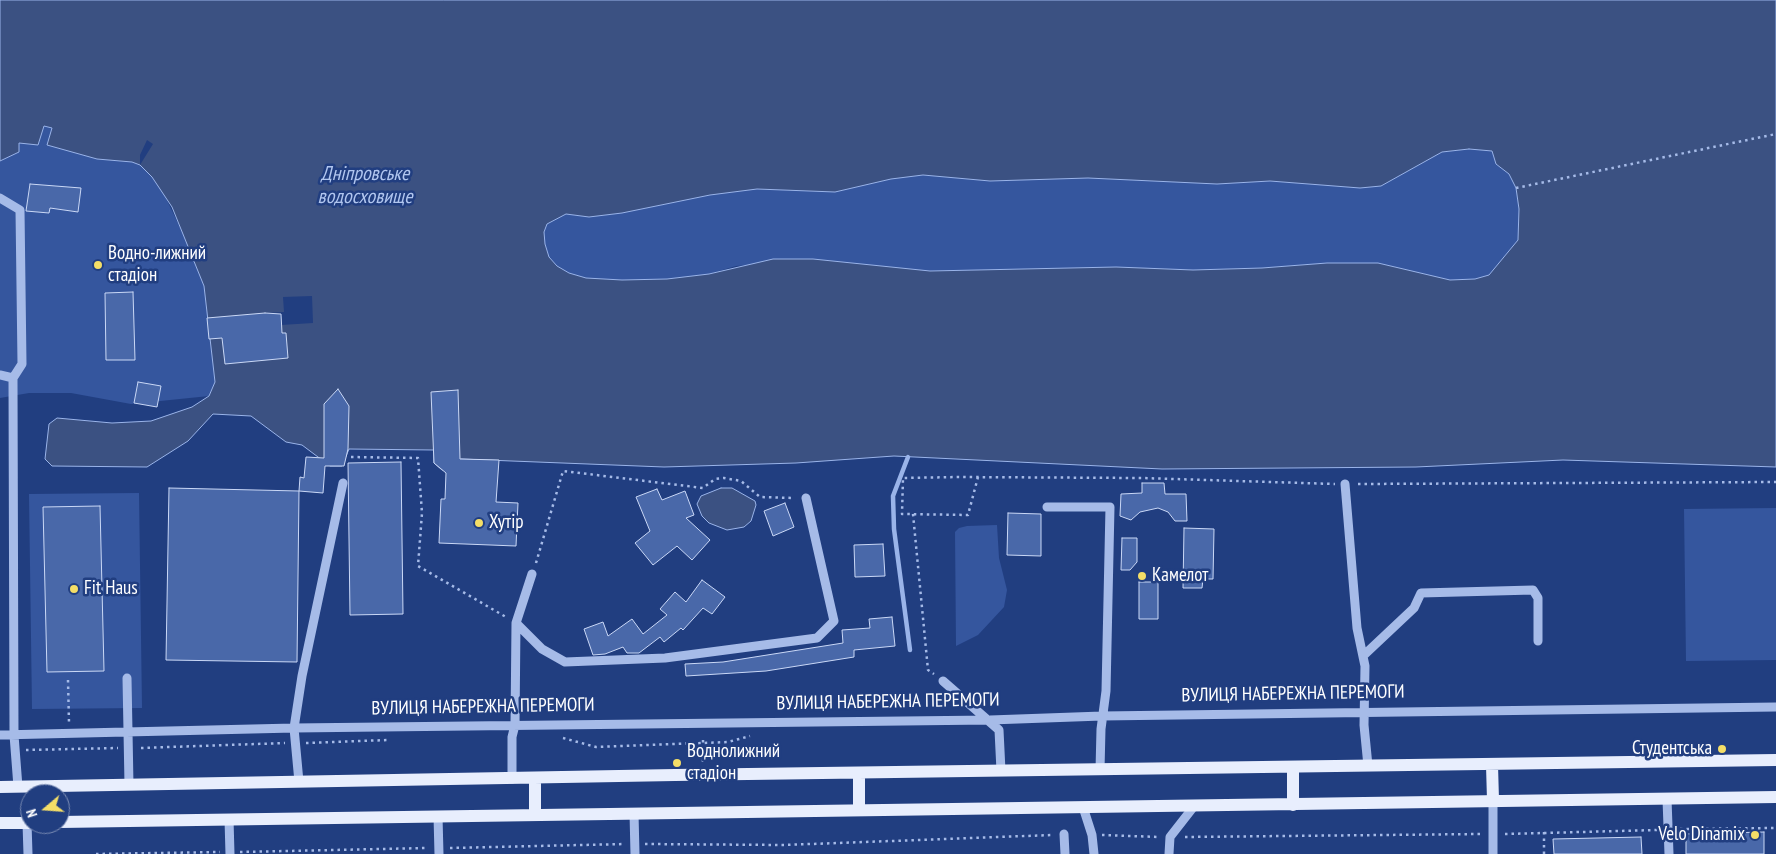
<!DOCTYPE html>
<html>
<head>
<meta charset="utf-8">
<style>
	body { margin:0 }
	#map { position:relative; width:1776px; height:854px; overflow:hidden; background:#213e80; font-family:"PT Sans Narrow",sans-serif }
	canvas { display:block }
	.north { position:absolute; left:20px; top:784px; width:50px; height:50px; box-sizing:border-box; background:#213e80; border:1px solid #7a8bb3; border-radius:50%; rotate:252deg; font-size:14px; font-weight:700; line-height:20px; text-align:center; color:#fff }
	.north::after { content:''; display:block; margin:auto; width:18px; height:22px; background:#f4de67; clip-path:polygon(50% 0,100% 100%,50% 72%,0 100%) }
</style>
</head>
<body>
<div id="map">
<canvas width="1776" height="854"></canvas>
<div class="north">N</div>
</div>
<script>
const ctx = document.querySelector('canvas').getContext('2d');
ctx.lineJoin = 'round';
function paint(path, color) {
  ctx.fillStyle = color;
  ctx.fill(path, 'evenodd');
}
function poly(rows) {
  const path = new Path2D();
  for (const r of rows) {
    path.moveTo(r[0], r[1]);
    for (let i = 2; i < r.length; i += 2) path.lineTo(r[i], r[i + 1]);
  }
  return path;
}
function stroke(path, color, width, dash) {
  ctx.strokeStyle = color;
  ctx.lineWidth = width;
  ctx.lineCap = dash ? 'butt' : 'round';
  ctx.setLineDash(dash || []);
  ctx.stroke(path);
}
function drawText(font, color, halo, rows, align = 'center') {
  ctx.font = font + ' "PT Sans Narrow",sans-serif';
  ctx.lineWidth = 5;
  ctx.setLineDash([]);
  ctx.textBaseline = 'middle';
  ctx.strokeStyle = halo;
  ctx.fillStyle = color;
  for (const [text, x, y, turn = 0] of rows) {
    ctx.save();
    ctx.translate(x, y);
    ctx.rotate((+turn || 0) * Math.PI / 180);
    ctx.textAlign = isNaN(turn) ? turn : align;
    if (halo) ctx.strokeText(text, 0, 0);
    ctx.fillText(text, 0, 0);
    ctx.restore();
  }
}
paint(poly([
	[43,125,52,128,48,145,97,159,132,162,140,165,152,177,163,192,188,244,204,286,215,383,209,396,131,404,71,393,29,393,0,398,0,161,19,152,18,143],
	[1469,149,1492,151,1496,164,1509,174,1516,188,1519,209,1518,240,1489,275,1475,279,1450,280,1378,263,1327,263,1262,268,1193,270,1116,267,930,271,813,259,736,266,709,274,667,279,622,280,586,278,569,273,557,266,549,257,545,244,544,232,547,224,566,214,589,217,622,213,710,195,757,189,835,192,891,179,923,175,990,181,1088,178,1217,184,1270,181,1360,188,1381,186,1442,152],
	[139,493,142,708,32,709,29,494],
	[1776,508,1776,660,1686,661,1684,509],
	[997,525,999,558,1007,590,1004,607,978,635,956,646,955,532,959,528,967,526]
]), '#35569e');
const water = poly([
	[0,0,1776,0,1776,467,1563,460,1416,467,1162,469,894,456,796,463,664,467,461,459,453,470,442,470,434,463,434,450,349,449,342,466,330,466,302,445,286,442,251,416,213,414,188,441,147,467,52,466,45,459,49,424,57,418,112,423,151,421,192,407,209,396,215,382,204,286,172,207,152,177,140,165,132,162,97,159,47,145,52,128,44,126,38,145,19,143,19,152,0,161,0,0],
	[1469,149,1492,151,1496,164,1509,174,1516,188,1519,209,1518,240,1489,275,1475,279,1450,280,1378,263,1327,263,1262,268,1193,270,1116,267,930,271,813,259,773,259,709,274,667,279,622,280,586,278,569,273,557,266,549,257,545,244,544,232,547,224,566,214,589,217,622,213,710,195,757,189,835,192,891,179,923,175,990,181,1088,178,1217,184,1270,181,1360,188,1381,186,1442,152,1469,149],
	[721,488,732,488,755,501,756,505,751,521,744,527,727,530,709,523,702,516,697,504,701,496,721,488]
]);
paint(water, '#3b5182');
stroke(water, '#9ab4e9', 1);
paint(poly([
	[147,140,153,144,140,165,140,155],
	[312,296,313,323,281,325,265,313,284,312,283,297]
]), '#213e80');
stroke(poly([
	[908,457,893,496,894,529,910,650]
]), '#9ab4e9', 4.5);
const building = poly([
	[30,184,81,188,78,212,50,208,49,213,26,211,30,184],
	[133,292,135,360,106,360,105,293,133,292],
	[265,313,281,314,282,333,286,333,288,358,225,364,222,338,209,339,207,318,265,313],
	[138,382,161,386,157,407,134,403,138,382],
	[338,389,349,406,348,449,344,466,325,466,323,493,299,491,300,477,304,478,306,457,324,458,324,404,338,389],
	[458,390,460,459,499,460,496,502,518,503,516,546,439,543,441,499,445,499,446,473,434,463,431,392,458,390],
	[401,462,403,614,350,615,348,463,401,462],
	[1142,483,1164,483,1165,494,1186,494,1187,521,1175,521,1168,512,1158,508,1140,512,1131,520,1120,516,1121,494,1142,493,1142,483],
	[169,488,299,491,297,662,166,660,169,488],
	[657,489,662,500,685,491,694,515,686,518,710,540,692,560,677,546,653,565,635,543,650,531,636,497,657,489],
	[785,503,794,527,773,536,764,511,785,503],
	[100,506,104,671,47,672,43,507,100,506],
	[1008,513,1041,514,1041,556,1007,555,1008,513],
	[1184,528,1214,529,1213,579,1203,579,1202,588,1183,588,1184,528],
	[1122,538,1137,538,1137,562,1130,570,1121,570,1122,538],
	[883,544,885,576,855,577,854,545,883,544],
	[702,580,725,597,712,614,703,608,683,630,681,628,664,642,660,637,639,653,627,653,623,647,605,654,593,655,584,629,603,622,608,636,632,619,643,634,667,615,660,609,675,592,686,602,702,580],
	[1139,582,1158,582,1158,619,1139,619,1139,582],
	[892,617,895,646,854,650,854,657,766,671,686,676,685,664,723,662,843,643,842,630,870,628,869,619,892,617],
	[1764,832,1764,854,1686,854,1686,834,1764,832],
	[1641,837,1642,854,1554,854,1553,839,1641,837]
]);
paint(building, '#4968a9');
stroke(building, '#cad8f6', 1);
stroke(poly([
	[1516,188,1776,134],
	[351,457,418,458,422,513,418,566,506,617],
	[978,477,968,515,902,514,903,478,959,477,1142,478,1335,484],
	[1358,484,1776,482],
	[913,514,928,670,934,674],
	[536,563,563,471,703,488,715,479,724,478,741,481,760,497,794,498],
	[68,680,69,723],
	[563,738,596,747,728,742,750,736],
	[306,743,388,740],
	[141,748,285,743],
	[26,750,118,748],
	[703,762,703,736],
	[1680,829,1776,828],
	[1544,832,1544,854],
	[1505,834,1657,830],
	[1102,835,1159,837],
	[1185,837,1482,834],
	[645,844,784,845,1052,835],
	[450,848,625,844],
	[240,852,427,848],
	[96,854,220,852]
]), '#a6bbe8', 2.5, [2.5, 4]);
stroke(poly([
	[0,198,20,210,22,364,13,378,14,735,18,787],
	[0,375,13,378],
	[1345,484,1357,628,1365,666,1364,725,1368,766],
	[1047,507,1110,507,1106,691,1101,729,1100,770],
	[516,623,542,649,565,662,665,658,817,638,834,621,806,498],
	[1363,656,1414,608,1421,593,1533,590,1538,598,1538,641],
	[127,678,129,785],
	[943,681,999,730,1001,771],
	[0,735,294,728,990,720,1102,716,1776,707],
	[512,779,512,737,515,725,516,623,532,574],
	[299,782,294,728,302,676,343,483],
	[1667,799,1669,854],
	[1083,807,1092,835,1094,854],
	[634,813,635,854],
	[438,816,439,854],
	[229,819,230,854],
	[27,823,28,854],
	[1064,834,1065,854],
	[1169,854,1170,837,1195,805],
	[1493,854,1493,800]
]), '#a6bbe8', 9);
stroke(poly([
	[1492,765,1493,800],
	[1293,768,1293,805],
	[859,774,859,810],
	[0,787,675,775,1776,760],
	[535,815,535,778],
	[60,822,1776,797],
	[0,823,30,823]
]), '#e8eefd', 12);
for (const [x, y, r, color] of [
	[98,265,5,"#f4de67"],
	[479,523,5,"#f4de67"],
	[1142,576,5,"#f4de67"],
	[74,589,5,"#f4de67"],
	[1722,749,5,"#f4de67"],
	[677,763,5,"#f4de67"],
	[1755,835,5,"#f4de67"]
]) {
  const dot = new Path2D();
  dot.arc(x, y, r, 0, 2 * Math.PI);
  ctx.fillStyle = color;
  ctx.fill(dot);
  stroke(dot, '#213e80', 2);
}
drawText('19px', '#fff', '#213e80', [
	["Водно-лижний",108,254],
	["стадіон",108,276],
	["Хутір",489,523],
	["Камелот",1152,576],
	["Fit Haus",84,589],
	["Студентська",1712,749,"right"],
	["Воднолижний",687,752],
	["стадіон",687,774],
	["Velo Dinamix",1745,835,"right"]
], 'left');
drawText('19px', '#fff', '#213e80', [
	["ВУЛИЦЯ НАБЕРЕЖНА ПЕРЕМОГИ",1293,694,-1],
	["ВУЛИЦЯ НАБЕРЕЖНА ПЕРЕМОГИ",888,702,-1],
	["ВУЛИЦЯ НАБЕРЕЖНА ПЕРЕМОГИ",483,707,-1]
]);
drawText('italic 20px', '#b1c6ef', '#213e80', [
	["Дніпровське",365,174],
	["водосховище",365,197]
]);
</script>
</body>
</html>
